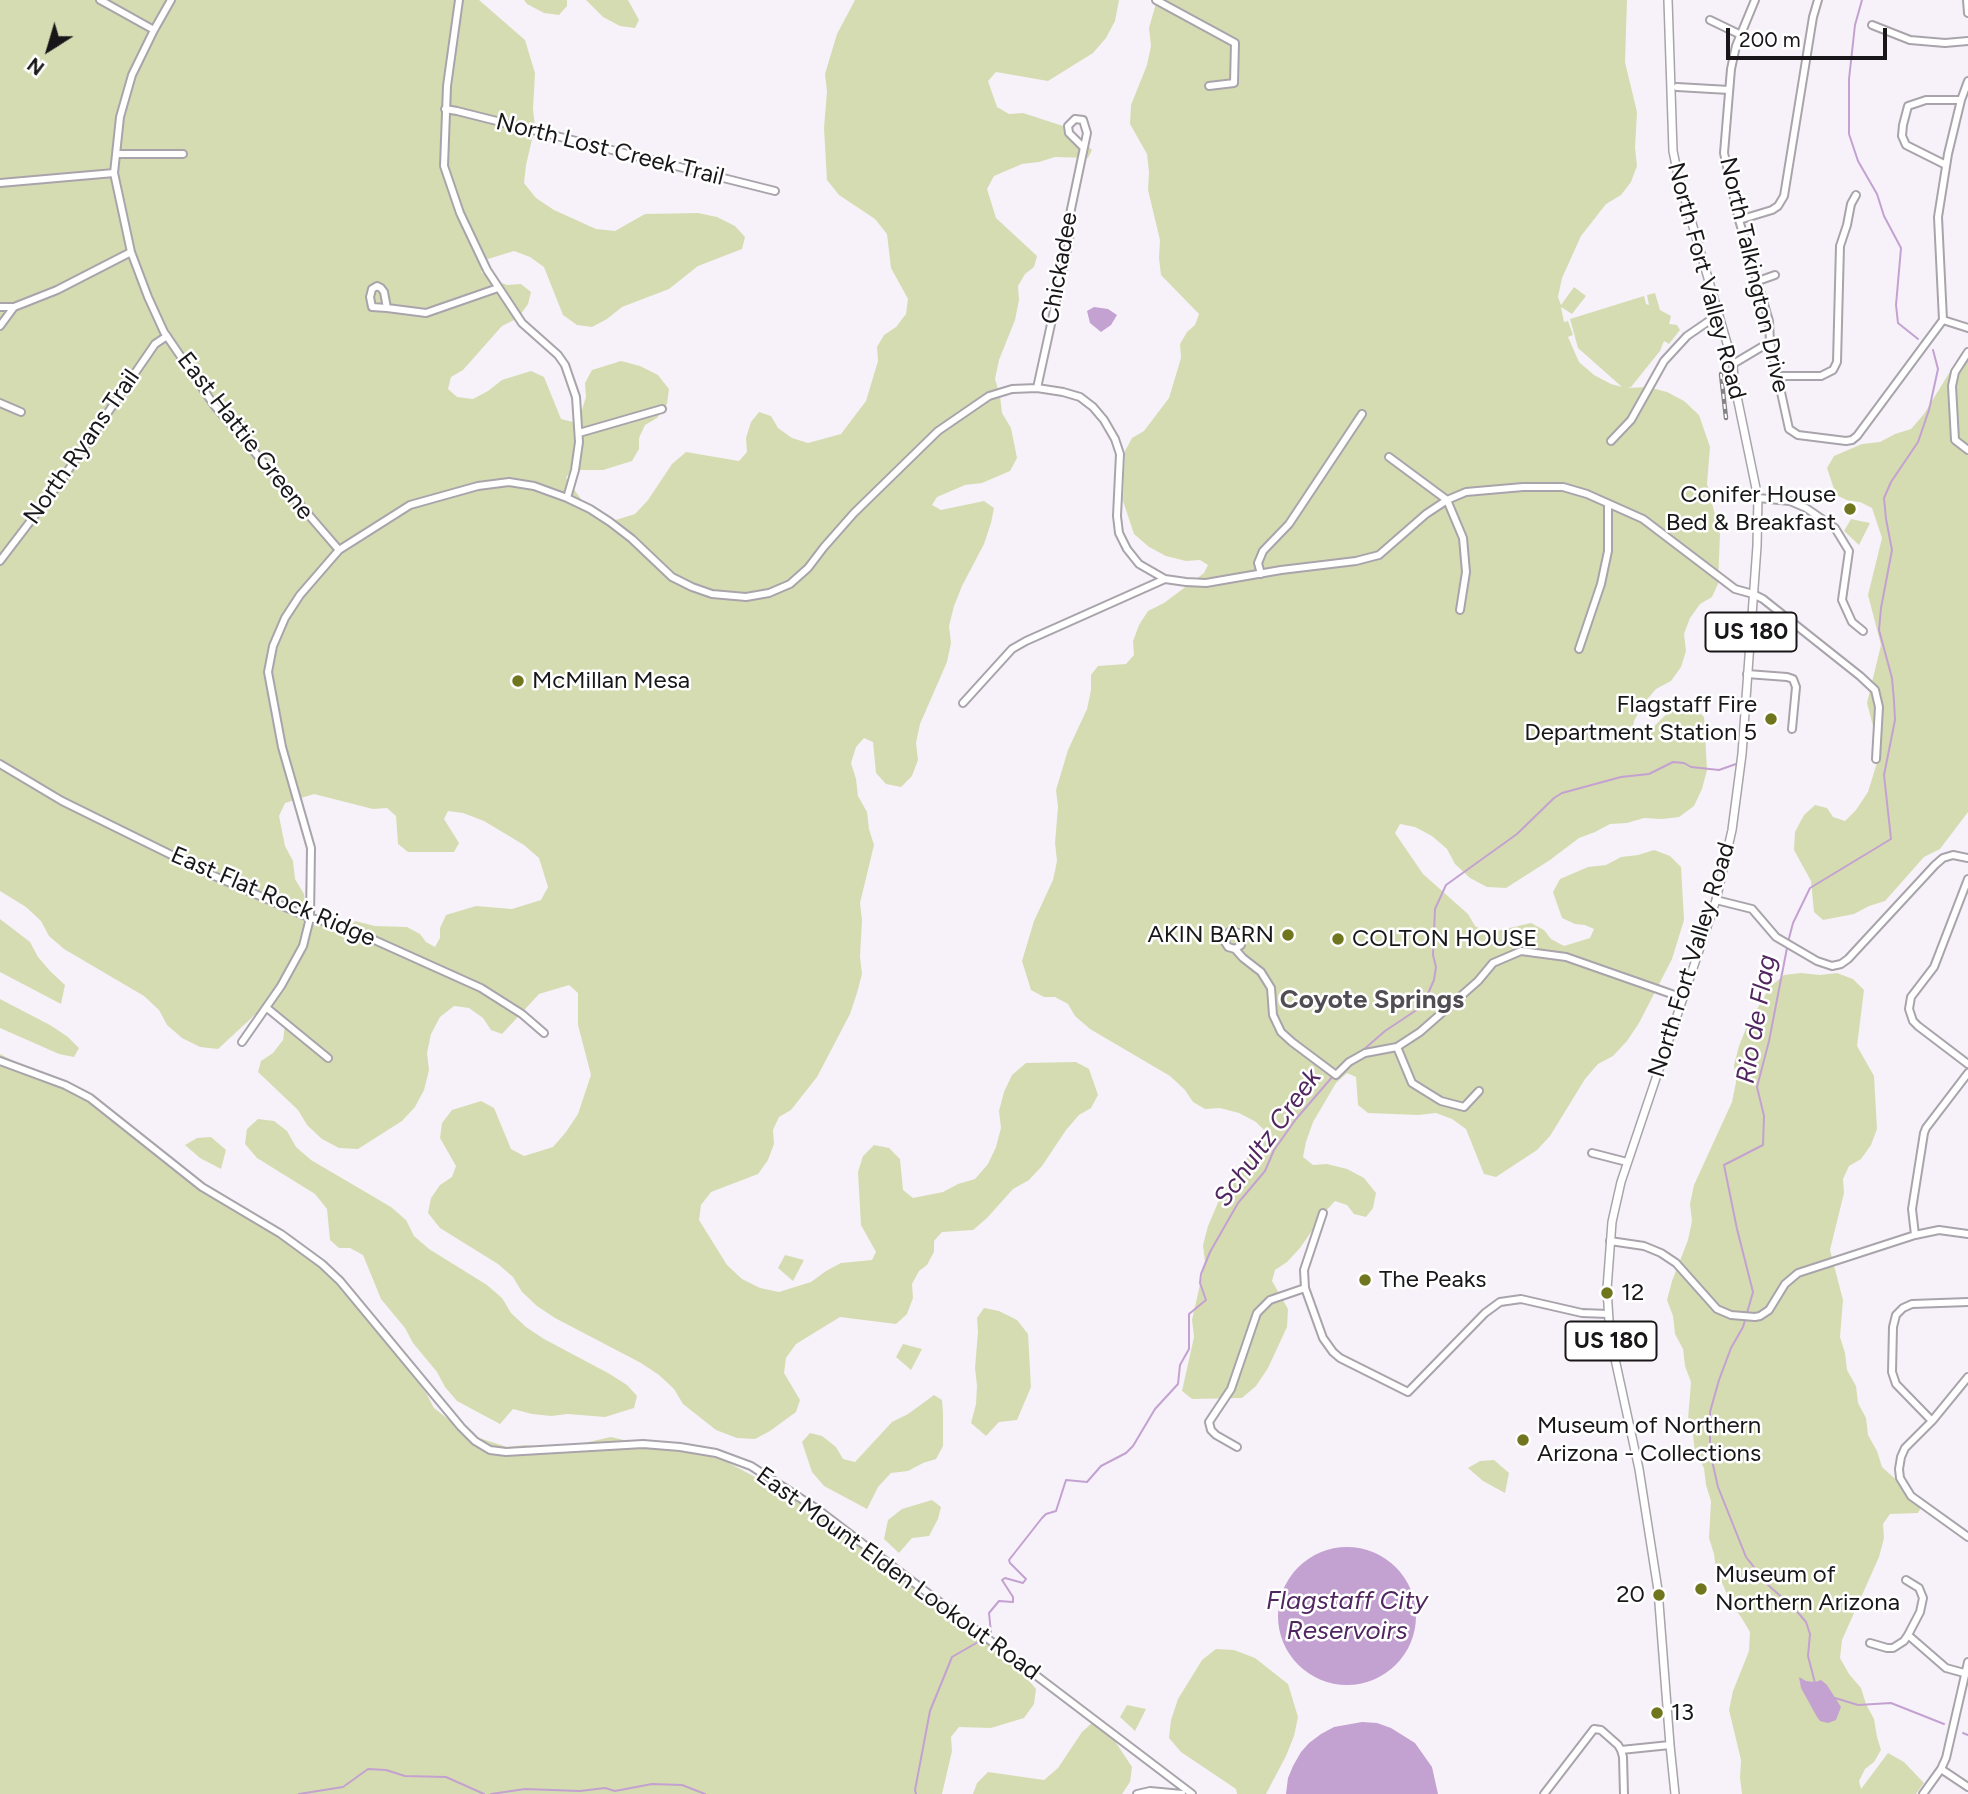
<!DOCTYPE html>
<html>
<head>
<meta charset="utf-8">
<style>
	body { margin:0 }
	#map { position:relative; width:1968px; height:1794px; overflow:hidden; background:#f7f2f9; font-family:Figtree,sans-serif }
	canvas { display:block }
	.north { position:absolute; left:14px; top:14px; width:70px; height:70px; -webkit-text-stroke:5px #fff; paint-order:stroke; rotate:217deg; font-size:19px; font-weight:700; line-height:28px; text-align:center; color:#181618 }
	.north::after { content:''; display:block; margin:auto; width:24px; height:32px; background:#181618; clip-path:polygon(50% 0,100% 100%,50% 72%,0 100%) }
	.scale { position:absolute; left:1726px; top:28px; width:161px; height:32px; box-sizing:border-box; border:4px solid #181618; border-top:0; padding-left:9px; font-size:21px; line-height:24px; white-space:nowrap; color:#181618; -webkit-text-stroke:5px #fff; paint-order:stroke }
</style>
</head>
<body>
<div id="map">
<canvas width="1968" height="1794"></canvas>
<div class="north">N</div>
<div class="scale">200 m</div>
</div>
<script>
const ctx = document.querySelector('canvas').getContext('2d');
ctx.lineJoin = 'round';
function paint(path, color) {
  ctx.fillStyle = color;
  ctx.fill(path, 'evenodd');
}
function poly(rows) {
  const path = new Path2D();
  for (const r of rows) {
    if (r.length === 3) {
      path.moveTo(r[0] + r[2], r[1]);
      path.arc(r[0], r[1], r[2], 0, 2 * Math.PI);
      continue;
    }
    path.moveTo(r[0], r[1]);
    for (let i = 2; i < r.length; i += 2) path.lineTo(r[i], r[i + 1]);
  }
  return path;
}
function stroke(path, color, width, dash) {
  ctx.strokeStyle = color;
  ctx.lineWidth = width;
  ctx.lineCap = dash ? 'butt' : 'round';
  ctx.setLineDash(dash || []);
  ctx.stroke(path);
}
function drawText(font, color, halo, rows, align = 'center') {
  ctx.font = font + ' Figtree,sans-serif';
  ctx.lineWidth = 5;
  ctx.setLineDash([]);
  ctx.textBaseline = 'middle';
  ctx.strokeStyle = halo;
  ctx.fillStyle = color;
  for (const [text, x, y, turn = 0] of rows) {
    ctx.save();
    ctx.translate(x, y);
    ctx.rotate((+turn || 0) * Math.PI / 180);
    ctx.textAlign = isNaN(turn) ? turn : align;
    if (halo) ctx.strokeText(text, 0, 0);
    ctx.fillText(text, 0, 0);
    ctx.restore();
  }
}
paint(poly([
	[0,0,479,0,525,40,535,73,533,109,535,127,526,165,524,183,536,198,554,210,596,229,615,231,645,214,698,213,717,217,735,226,745,237,742,249,698,266,669,289,622,307,607,319,592,327,577,325,563,315,544,267,530,257,514,251,485,260,481,272,491,279,507,285,521,284,531,292,528,304,518,318,502,326,463,370,451,377,448,389,457,397,473,399,488,391,502,380,531,371,544,377,561,419,573,422,581,413,586,397,585,383,592,370,621,361,640,366,658,375,669,389,667,404,657,418,645,425,639,438,639,449,632,461,603,470,571,470,566,478,593,516,606,523,635,514,648,500,672,464,686,452,739,461,747,452,746,438,751,422,759,412,771,416,778,428,792,438,808,443,841,434,866,401,878,361,877,347,884,335,896,327,906,314,908,299,891,268,887,234,875,219,839,195,827,180,824,128,827,91,825,74,837,34,855,0,1119,0,1115,21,1106,38,1093,53,1048,81,996,72,988,81,997,107,1009,114,1023,113,1063,126,1081,139,1092,150,1088,158,1055,157,1039,162,1022,164,994,176,987,189,996,218,1037,256,1034,267,1025,274,1018,286,1019,300,1015,320,999,360,995,379,1000,396,1002,413,1011,428,1017,458,1010,471,982,483,965,485,937,497,932,505,941,510,984,501,994,508,991,523,984,544,962,586,954,606,949,626,951,643,947,662,920,724,916,743,918,760,912,776,901,787,886,784,876,773,873,742,864,738,856,747,851,763,856,779,858,796,867,812,869,829,874,845,860,903,862,920,860,957,862,974,857,993,850,1014,817,1077,791,1110,779,1117,773,1130,774,1144,768,1160,758,1174,711,1192,701,1205,699,1220,727,1265,742,1279,760,1288,779,1292,811,1282,826,1271,841,1263,872,1260,876,1252,861,1225,858,1172,863,1156,874,1145,889,1148,900,1159,903,1190,913,1198,943,1192,958,1184,975,1179,988,1164,996,1147,1001,1128,999,1111,1004,1092,1012,1075,1026,1063,1076,1062,1089,1069,1098,1095,1091,1108,1079,1115,1066,1130,1042,1166,1029,1180,1013,1189,987,1218,973,1230,942,1232,934,1241,934,1252,927,1265,919,1271,912,1284,913,1298,907,1314,896,1324,840,1317,796,1344,786,1358,784,1373,800,1400,796,1412,770,1431,755,1439,737,1438,716,1430,683,1404,674,1389,659,1375,641,1363,555,1318,537,1306,522,1292,513,1277,498,1264,440,1228,428,1213,431,1198,440,1185,452,1177,456,1166,440,1138,442,1123,452,1110,481,1101,494,1108,511,1149,524,1156,553,1147,566,1132,578,1114,591,1075,578,1025,578,993,569,985,539,994,502,1034,491,1030,483,1018,469,1008,454,1006,440,1017,431,1034,427,1053,429,1070,424,1090,415,1107,402,1121,358,1149,339,1148,322,1139,307,1125,298,1110,258,1072,261,1061,273,1053,283,1040,285,1025,275,1014,259,1011,218,1049,200,1047,182,1038,167,1025,159,1010,144,996,64,949,49,936,41,921,26,907,0,891],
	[314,794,373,809,387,808,396,816,398,844,408,852,454,852,459,843,444,819,448,811,463,813,484,821,524,845,539,858,548,887,541,900,512,909,476,906,446,915,440,928,440,938,435,947,426,942,420,934,407,927,375,926,355,921,342,936,321,925,306,911,304,894,295,879,293,861,285,846,279,816,285,803],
	[524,0,567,0,567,6,559,15,544,13,527,4],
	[586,0,628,0,639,20,635,28,620,26,603,17],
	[1157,0,1627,0,1625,62,1637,112,1635,148,1637,166,1631,182,1621,195,1606,204,1581,236,1562,278,1558,297,1561,305,1574,287,1586,296,1572,314,1561,307,1564,322,1568,321,1573,335,1568,337,1579,362,1594,375,1611,384,1622,387,1578,348,1570,319,1644,296,1646,304,1649,305,1647,295,1655,293,1660,310,1671,316,1669,324,1677,325,1680,330,1669,344,1664,341,1660,351,1631,387,1627,388,1648,387,1667,392,1684,401,1699,415,1710,447,1707,484,1720,534,1718,584,1712,597,1700,604,1690,618,1684,634,1686,651,1681,667,1671,681,1656,689,1643,704,1634,721,1632,735,1640,740,1678,703,1693,706,1704,717,1707,770,1702,789,1694,806,1679,817,1662,819,1644,818,1627,823,1610,824,1595,832,1579,838,1550,860,1506,888,1487,887,1470,878,1455,864,1447,849,1432,836,1415,827,1400,824,1395,833,1423,874,1468,914,1475,926,1488,933,1531,923,1544,930,1551,939,1564,946,1590,938,1594,929,1585,925,1575,924,1562,918,1553,892,1560,879,1588,867,1606,865,1621,857,1638,855,1654,850,1670,856,1681,867,1684,920,1672,959,1639,1023,1627,1041,1613,1056,1598,1064,1585,1079,1550,1136,1537,1150,1496,1177,1484,1174,1466,1129,1452,1119,1436,1113,1418,1115,1368,1113,1358,1105,1356,1077,1347,1073,1336,1083,1313,1122,1306,1142,1303,1157,1313,1165,1327,1164,1347,1169,1364,1178,1376,1193,1373,1208,1366,1217,1354,1214,1347,1205,1335,1201,1325,1212,1300,1248,1287,1262,1275,1270,1272,1281,1288,1309,1287,1327,1268,1368,1256,1386,1242,1398,1192,1399,1182,1391,1194,1337,1192,1320,1205,1262,1203,1245,1208,1226,1226,1184,1252,1152,1263,1145,1267,1133,1256,1122,1239,1113,1220,1108,1205,1109,1193,1102,1185,1090,1170,1076,1090,1029,1075,1016,1068,1004,1055,997,1044,997,1031,990,1022,961,1034,921,1053,880,1057,861,1055,843,1058,807,1056,790,1068,750,1087,709,1091,690,1091,675,1098,666,1126,664,1134,655,1133,641,1139,625,1148,611,1164,603,1204,573,1208,565,1200,560,1186,561,1166,556,1149,547,1134,534,1123,501,1125,451,1132,438,1144,431,1169,398,1181,358,1180,344,1187,332,1195,325,1199,314,1161,275,1159,258,1160,240,1148,190,1149,172,1147,154,1130,124,1131,105,1147,65,1151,46,1149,28],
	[1968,350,1968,812,1940,849,1924,857,1885,901,1869,906,1854,914,1823,920,1814,912,1811,881,1794,850,1795,832,1804,815,1815,805,1827,808,1833,817,1845,821,1856,810,1868,792,1880,753,1867,703,1881,645,1868,595,1882,538,1872,508,1860,502,1849,501,1836,495,1827,468,1834,456,1862,444,1880,442,1895,434,1911,429,1924,414,1959,357],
	[1851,519,1870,523,1859,545,1844,531],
	[0,919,30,942,38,957,50,971,65,985,61,1004,0,972],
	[1801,973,1820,975,1837,973,1853,979,1864,990,1857,1046,1874,1076,1877,1129,1871,1145,1861,1159,1849,1166,1843,1179,1844,1193,1830,1250,1843,1300,1840,1337,1845,1353,1847,1370,1856,1386,1858,1403,1866,1418,1868,1435,1877,1451,1882,1467,1923,1504,1918,1513,1890,1514,1883,1524,1884,1538,1879,1557,1842,1640,1840,1658,1849,1674,1861,1688,1866,1704,1874,1719,1877,1737,1881,1750,1874,1762,1865,1769,1859,1781,1861,1789,1888,1753,1904,1762,1924,1783,1916,1794,1742,1794,1740,1778,1741,1760,1729,1710,1733,1691,1749,1651,1750,1632,1741,1617,1730,1603,1724,1587,1716,1571,1714,1554,1709,1538,1711,1501,1706,1485,1704,1468,1695,1452,1693,1435,1688,1419,1691,1382,1685,1366,1683,1349,1675,1334,1673,1316,1667,1300,1672,1281,1688,1240,1692,1221,1690,1204,1694,1185,1732,1102,1736,1082,1734,1065,1739,1046,1747,1026,1770,987,1784,975],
	[0,999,50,1025,68,1037,79,1048,74,1057,59,1054,0,1028],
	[0,1054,114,1113,147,1138,155,1154,170,1167,189,1179,275,1225,293,1237,308,1250,317,1265,362,1305,370,1321,426,1393,434,1408,467,1434,507,1447,525,1445,561,1448,611,1437,669,1451,687,1449,727,1462,834,1519,867,1544,876,1559,891,1573,971,1620,986,1633,994,1649,1024,1675,1036,1689,1034,1704,1024,1718,991,1728,959,1727,951,1737,952,1751,942,1794,0,1794],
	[258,1119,274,1121,287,1131,296,1147,311,1160,391,1207,406,1220,414,1236,429,1249,487,1285,502,1298,511,1313,526,1327,544,1339,608,1373,627,1385,637,1396,634,1408,605,1417,568,1414,551,1416,532,1414,513,1409,500,1424,457,1401,445,1387,437,1372,413,1343,405,1328,381,1299,363,1255,350,1248,339,1248,330,1240,327,1209,315,1194,257,1158,245,1144,247,1129],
	[211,1137,226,1150,221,1169,200,1158,185,1145,197,1138],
	[785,1255,804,1260,793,1281,778,1268],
	[984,1308,999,1311,1017,1320,1028,1334,1031,1387,1017,1420,999,1422,986,1436,971,1423,976,1404,977,1386,975,1368,978,1332,977,1318],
	[903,1344,922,1349,911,1370,896,1357],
	[934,1395,942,1400,943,1414,943,1446,936,1459,923,1463,908,1471,891,1473,878,1487,867,1509,824,1486,812,1472,802,1442,810,1433,822,1436,836,1447,843,1459,855,1462,892,1422,908,1414],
	[1494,1460,1509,1473,1505,1493,1483,1481,1468,1468,1480,1461],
	[932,1500,941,1507,938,1519,929,1536,912,1538,899,1553,884,1539,888,1520,902,1509],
	[1216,1649,1234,1650,1255,1658,1288,1684,1298,1717,1294,1736,1286,1756,1266,1794,1237,1794,1236,1789,1181,1752,1169,1738,1171,1720,1178,1699,1202,1660],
	[1127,1705,1146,1709,1135,1731,1120,1717],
	[1093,1722,1105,1726,1132,1767,1130,1782,1122,1794,973,1794,977,1783,988,1772,1044,1780,1058,1768,1082,1732]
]), '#d6dcb2');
paint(poly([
	[1094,307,1108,309,1117,315,1111,325,1101,332,1090,323,1087,311],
	[1347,1616,69],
	[1799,1677,1806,1681,1815,1682,1821,1680,1827,1685,1841,1707,1836,1720,1828,1723,1820,1721,1817,1717,1801,1688],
	[1362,1722,1377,1723,1391,1728,1415,1743,1432,1767,1438,1794,1286,1794,1288,1778,1293,1766,1301,1752,1309,1743,1321,1734,1334,1727]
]), '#c3a1d1');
stroke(poly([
	[1862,0,1855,25,1849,79,1849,134,1858,161,1877,194,1884,216,1901,248,1896,305,1898,323,1918,339],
	[1788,942,1793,923,1810,888,1891,839,1884,775,1895,720,1894,701,1892,678,1879,630,1881,608,1892,550,1886,519,1884,498,1891,482,1918,442,1929,410,1938,369,1933,350],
	[1787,948,1769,1041,1757,1087,1764,1116,1763,1145,1724,1165,1737,1229,1753,1292,1743,1327,1731,1348,1719,1380,1710,1412,1710,1452,1718,1487,1746,1557,1768,1585,1794,1608,1806,1622,1810,1634,1808,1656,1815,1683],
	[1362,1051,1385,1031,1418,1009,1426,998,1434,980,1436,967,1433,955,1435,909,1446,885,1517,834,1554,798,1562,793,1621,777,1649,774,1673,762,1684,763,1691,767,1719,770,1736,764],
	[991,1633,989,1613,999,1601,1013,1602,1013,1597,1002,1580,1005,1578,1023,1583,1026,1579,1010,1563,1009,1560,1042,1518,1046,1514,1056,1511,1066,1480,1087,1482,1101,1466,1126,1453,1133,1446,1155,1409,1178,1384,1180,1365,1189,1349,1189,1314,1206,1300,1200,1283,1201,1274,1210,1252,1238,1203,1265,1171,1274,1150,1296,1119,1333,1076],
	[1835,1698,1858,1705,1891,1703,1944,1724],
	[1963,1733,1968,1735],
	[299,1794,343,1787,368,1769,386,1770,405,1776,446,1777,484,1794],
	[491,1794,525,1789,580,1791,605,1788,615,1791,652,1784,682,1785,705,1794],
	[916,1794,915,1790,930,1711,952,1657,978,1642]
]), '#c3a1d1', 2);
const minor = poly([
	[100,0,154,30],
	[171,0,154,30,132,75,120,117,114,173,131,252,148,297,164,332,214,405,339,550],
	[459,0,447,86,444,166,460,213,487,270,522,323,558,355,565,365,576,397,579,442,575,470,567,498],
	[1156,0,1235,43,1234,83,1209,86],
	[1755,0,1736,46,1731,69,1724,153,1739,220,1769,321,1770,342,1789,429,1798,435,1846,441,1852,440,1857,436,1943,320,1938,217,1948,154,1961,100,1968,81],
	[1967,0,1968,13],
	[1710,20,1741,35],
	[1872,25,1910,40,1945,43,1968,41],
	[1677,87,1729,90],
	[445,109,457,111,775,191],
	[116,154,183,154],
	[1946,165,1906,145,1902,136,1903,125,1908,106,1926,100,1961,100],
	[0,183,114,173],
	[1739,220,1772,210,1778,206,1784,196,1813,17,1818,0],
	[1758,281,1775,275],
	[0,307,14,307],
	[387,308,384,292,381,288,377,286,372,289,370,297,372,307,387,308,426,313,498,288],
	[1943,320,1968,328],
	[0,326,14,307,57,290,131,252],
	[1968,352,1955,372,1952,386,1955,440,1968,450],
	[1733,364,1770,342],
	[1779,376,1821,376,1833,370,1837,362,1840,246,1847,225,1851,204,1856,195],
	[1037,388,1069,242,1070,214,1087,133,1083,120,1075,119,1068,126,1069,133,1083,147],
	[0,403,21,412],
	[579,433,662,409],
	[1611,441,1631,420,1664,361,1687,336,1719,314],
	[1389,457,1447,500,1463,538,1466,572,1460,610],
	[1758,498,1790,501,1806,508,1835,528,1849,551,1842,600,1852,622,1863,631],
	[0,561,58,485,155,344,167,336],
	[1261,574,1258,563,1263,551,1289,524,1362,414],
	[1579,649,1601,584,1608,551,1608,504],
	[1747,674,1787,677,1793,679,1796,687,1792,729],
	[963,703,1012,649,1026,641,1165,579],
	[0,764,62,801,212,875,310,918,341,925,481,988,522,1014,544,1033],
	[1968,879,1934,967,1911,997,1909,1009,1913,1021,1918,1026,1968,1064],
	[1716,900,1752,909,1776,937,1817,961,1832,966,1841,964,1848,959,1935,865,1943,858,1953,855,1968,858],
	[1235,949,1228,947,1225,942,1227,934,1231,931,1239,933,1242,937,1241,945,1235,949,1243,958,1261,972,1271,988,1273,1015,1281,1032,1292,1042,1336,1075,1349,1062,1365,1053,1397,1047,1420,1032,1478,981,1493,963,1521,951,1566,957,1683,998],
	[267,1008,328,1058],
	[242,1042,281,986,303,946,310,918,311,848,282,747,268,672,273,646,285,618,300,595,339,550,410,505,478,486,509,482,534,486,567,498,590,509,610,522,632,539,672,577,692,587,712,594,746,597,769,593,790,584,808,568,824,547,854,513,938,431,989,396,1012,389,1037,388,1063,392,1080,397,1093,407,1104,420,1115,439,1120,454,1117,516,1119,533,1127,549,1139,564,1165,579,1186,582,1206,583,1281,570,1356,561,1379,555,1426,514,1447,500,1466,492,1523,487,1563,487,1587,494,1643,519,1735,589,1753,594,1763,599,1860,676,1875,690,1879,707,1876,759],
	[1397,1047,1412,1083,1441,1101,1464,1107,1479,1091],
	[0,1061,65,1085,90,1098,202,1187,281,1234,322,1264,340,1281,461,1427,475,1441,490,1450,506,1452,643,1444,680,1447,716,1453,751,1466,817,1509,1192,1794],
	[1592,1153,1627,1162],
	[1323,1213,1304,1270,1305,1288,1323,1338,1333,1352,1340,1358,1408,1392,1485,1313,1500,1302,1521,1299,1582,1313,1608,1314],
	[1915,1235,1912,1209,1924,1133,1926,1128,1968,1073],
	[1610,1241,1644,1246,1661,1253,1676,1263,1717,1309,1731,1315,1755,1317,1760,1316,1769,1310,1785,1284,1798,1273,1915,1235,1939,1230,1968,1234],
	[1968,1377,1932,1421,1905,1448,1901,1457,1899,1469,1900,1478,1911,1496,1968,1537],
	[1932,1421,1896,1384,1892,1372,1893,1327,1896,1315,1903,1308,1912,1304,1968,1302],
	[1237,1447,1216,1435,1211,1430,1209,1422,1231,1389,1257,1313,1270,1300,1305,1288],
	[1908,1635,1946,1668,1964,1673],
	[1870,1643,1887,1648,1893,1648,1904,1641,1908,1635,1920,1612,1923,1598,1919,1588,1906,1580],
	[1621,1750,1670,1745],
	[1941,1769,1968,1787],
	[1137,1794,1150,1791,1182,1794],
	[1544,1794,1594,1729,1601,1730,1618,1745,1621,1750,1623,1757,1624,1794],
	[1923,1794,1941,1769,1946,1758,1968,1662]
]);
const major = poly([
	[1668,0,1673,151,1678,175,1733,364,1734,382,1758,498,1757,546,1742,754,1732,830,1716,900,1621,1182,1612,1222,1607,1289,1610,1336,1639,1469,1658,1590,1670,1745,1675,1794]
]);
stroke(minor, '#a9a4ab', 10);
stroke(major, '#a9a4ab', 10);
stroke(minor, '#fff', 6);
stroke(major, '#fff', 7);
const rail = poly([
	[1721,374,1726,418]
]);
stroke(rail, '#868387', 4.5);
stroke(rail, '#fff', 2, [5]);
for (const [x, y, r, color] of [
	[1850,509,7,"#6f761e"],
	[518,681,7,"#6f761e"],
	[1771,719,7,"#6f761e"],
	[1288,935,7,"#6f761e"],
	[1338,939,7,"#6f761e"],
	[1365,1280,7,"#6f761e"],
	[1607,1293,7,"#6f761e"],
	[1523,1440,7,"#6f761e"],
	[1701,1589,7,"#6f761e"],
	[1659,1595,7,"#6f761e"],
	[1657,1713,7,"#6f761e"]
]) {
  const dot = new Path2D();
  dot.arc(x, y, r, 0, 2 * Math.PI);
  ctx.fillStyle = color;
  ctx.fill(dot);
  stroke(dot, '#fff', 2.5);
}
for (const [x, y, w] of [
	[1751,632,91],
	[1611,1341,91]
]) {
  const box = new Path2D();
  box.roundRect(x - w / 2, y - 19.5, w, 39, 5);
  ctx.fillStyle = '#fff';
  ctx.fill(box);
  stroke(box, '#181618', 2);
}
drawText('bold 23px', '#181618', null, [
	["US 180",1751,632],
	["US 180",1611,1341]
]);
drawText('24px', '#181618', '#fff', [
	["North Lost Creek Trail",610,150,14],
	["Chickadee",1060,268,-80],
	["North Talkington Drive",1754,275,77],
	["North Fort Valley Road",1706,281,75],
	["East Hattie Greene",245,436,52],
	["North Ryans Trail",82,447,-55],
	["East Flat Rock Ridge",273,897,23],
	["North Fort Valley Road",1692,960,-73],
	["East Mount Elden Lookout Road",898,1574,36]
]);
drawText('24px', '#181618', '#fff', [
	["Conifer House",1836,495,"right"],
	["Bed & Breakfast",1836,523,"right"],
	["McMillan Mesa",532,681],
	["Flagstaff Fire",1757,705,"right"],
	["Department Station 5",1757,733,"right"],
	["AKIN BARN",1274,935,"right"],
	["COLTON HOUSE",1352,939],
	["The Peaks",1379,1280],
	["12",1621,1293],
	["Museum of Northern",1537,1426],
	["Arizona - Collections",1537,1454],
	["Museum of",1715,1575],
	["Northern Arizona",1715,1603],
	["20",1645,1595,"right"],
	["13",1671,1713]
], 'left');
drawText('bold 26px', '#514d53', '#fff', [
	["Coyote Springs",1372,1000]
]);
drawText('italic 26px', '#512660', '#fff', [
	["Rio de Flag",1757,1019,-80],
	["Schultz Creek",1268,1138,-54],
	["Flagstaff City",1347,1601],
	["Reservoirs",1347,1631]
]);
</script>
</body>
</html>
